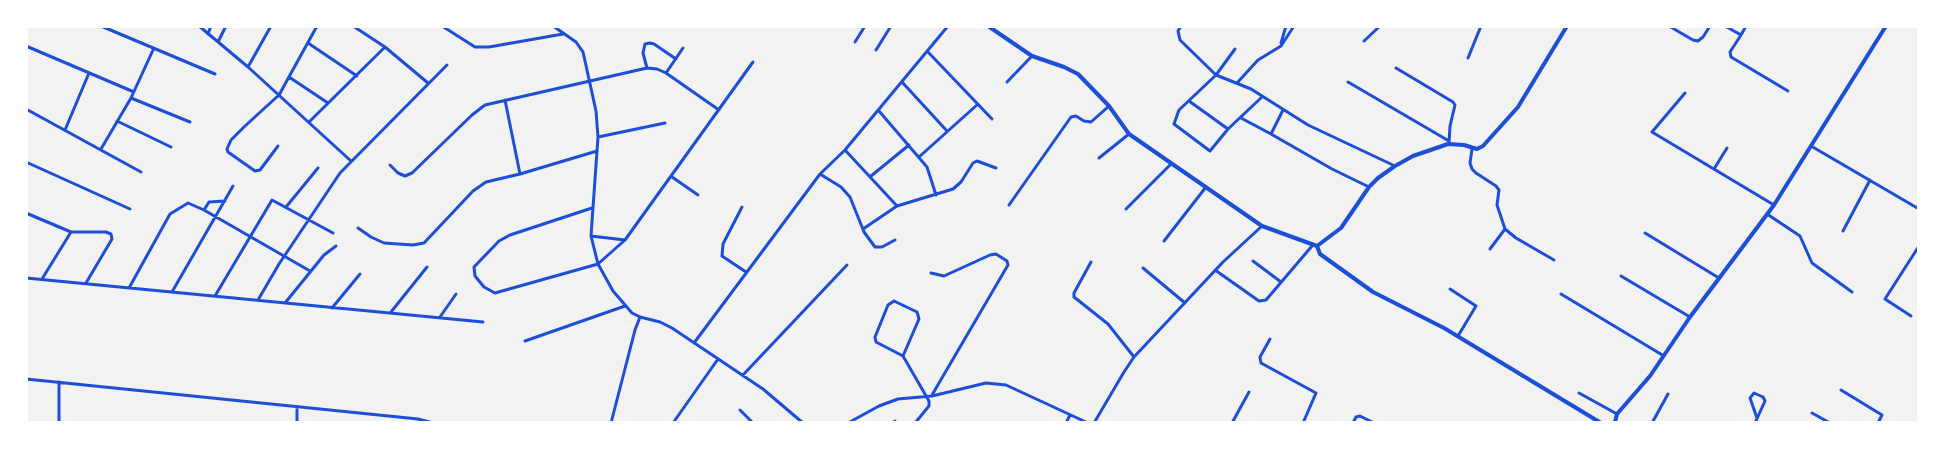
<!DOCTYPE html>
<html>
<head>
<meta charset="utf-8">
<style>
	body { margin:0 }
	#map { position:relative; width:1945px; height:449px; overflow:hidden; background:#f2f2f2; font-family:Karla,sans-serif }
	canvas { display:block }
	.frame { position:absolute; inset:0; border:28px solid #fff; pointer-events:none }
</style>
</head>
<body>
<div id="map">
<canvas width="1945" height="449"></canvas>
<div class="frame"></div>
</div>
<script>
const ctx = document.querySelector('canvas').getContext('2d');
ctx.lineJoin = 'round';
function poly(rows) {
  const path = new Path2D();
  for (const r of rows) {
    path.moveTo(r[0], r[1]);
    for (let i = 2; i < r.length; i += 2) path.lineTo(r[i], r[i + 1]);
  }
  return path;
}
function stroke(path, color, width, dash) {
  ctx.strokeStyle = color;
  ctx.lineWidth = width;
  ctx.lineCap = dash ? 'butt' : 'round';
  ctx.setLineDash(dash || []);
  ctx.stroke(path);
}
stroke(poly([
	[101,26,215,74],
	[199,26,248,67,351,161],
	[353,26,385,47,428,83],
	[442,26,475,47,489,47,563,34],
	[553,26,576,42,583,52,596,111,598,137,591,236,598,264,613,291,632,313,640,317,660,322,672,328,763,389,803,423],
	[1181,26,1178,31,1180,40,1216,75,1251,89,1308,125,1395,166],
	[1669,26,1693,40,1698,41,1703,37,1710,26],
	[1725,26,1741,35,1746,26],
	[208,34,211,26],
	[1741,35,1730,52,1731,57,1788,91],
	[1364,41,1380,26],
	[218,42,226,26],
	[855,42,865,26],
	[308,43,357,76],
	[1281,43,1286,26],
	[26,46,134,92],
	[1235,49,1216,75,1179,110,1174,124,1210,151,1228,129,1262,97],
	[876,50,891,26],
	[928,52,992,119],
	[1468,58,1481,26],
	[248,67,271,26],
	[647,68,643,53,645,44,650,43,654,44,676,59],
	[1396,68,1453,102,1455,105,1450,126,1449,143],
	[666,73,683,48],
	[289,77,328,103],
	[902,82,947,131],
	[1007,82,1032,56],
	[1348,82,1449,141],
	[1237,83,1258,60,1281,46,1294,26],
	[1685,93,1652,132,1774,205],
	[131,98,190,122],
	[505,100,520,174],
	[1189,101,1228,129],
	[26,109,141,172],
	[1283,110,1271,134,1332,169,1369,187],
	[879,111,927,167,936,195],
	[1241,118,1271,134],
	[117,121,171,147],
	[309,122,385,47],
	[65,130,89,73],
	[598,137,665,123],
	[278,146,260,170,255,171,228,152,227,149,231,140,245,126,279,95,317,26],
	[1811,146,1919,209],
	[101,149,131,98,153,50],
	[1472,149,1470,163,1472,169,1476,173,1496,186,1499,190,1497,205,1505,229,1516,238,1554,260],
	[845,150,897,206,953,189,961,182,973,163,977,161,996,168],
	[919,157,978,104],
	[1099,158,1129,134],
	[26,162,130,209],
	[390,165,398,173,405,176,412,173,472,115,485,105,647,68,657,69,666,73,719,110],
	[1714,169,1727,148],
	[820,174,841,187,850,197,864,232,875,247,882,247,895,240],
	[871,176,909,145],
	[672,177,698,195],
	[1009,205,1071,117,1076,116,1084,121,1091,122,1109,106],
	[286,207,318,168],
	[742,207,723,244,722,256,746,272],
	[592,208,510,235,499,241,474,267,475,276,484,287,495,293,598,264,625,240,753,62],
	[1126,209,1171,164],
	[204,210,209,202,225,201],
	[26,213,71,232,106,232,111,234,112,239,86,283],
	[1767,214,1800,236,1812,263,1852,292],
	[358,228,371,237,384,243,413,245,424,243,473,191,486,182,520,174,597,151],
	[863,229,897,206],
	[1843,231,1870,180],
	[1645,233,1719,278],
	[591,236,625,240],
	[1164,241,1206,187],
	[1490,249,1505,229],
	[1253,261,1281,282],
	[1091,262,1074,293,1074,297,1108,324,1134,357],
	[1143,268,1185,303],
	[1215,270,1259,301,1266,300,1312,246],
	[931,273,944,276,990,255,996,254,1007,261,1008,265,932,395],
	[1621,276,1690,317],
	[26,278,483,322],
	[42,279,71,232],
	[129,288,170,214,188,203,204,210,310,271],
	[1450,289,1476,306,1458,336],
	[172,292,233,186],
	[1561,294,1664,356],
	[215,296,272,200,333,233],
	[258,300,279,264,340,173,447,65],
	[894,301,917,312,919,319,903,356,876,342,875,337,888,305,894,301],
	[285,303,324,255,336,246],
	[332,308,360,274],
	[391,312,427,267],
	[1911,316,1885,299,1919,246],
	[440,317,456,294],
	[1270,339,1260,357,1261,363,1316,393,1303,423],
	[525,341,625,306],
	[694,343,820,174,845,150,948,26],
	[903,356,929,401,929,406,915,423],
	[743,375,847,265],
	[26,379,418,419,433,423],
	[59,382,59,423],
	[1841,390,1882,415,1878,423],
	[1579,393,1617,414],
	[297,407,297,423],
	[740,410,753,423],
	[1812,413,1830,423],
	[611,423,635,330,640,317],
	[673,423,718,359],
	[848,423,879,406,898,399,932,396,986,383,1006,385,1088,423],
	[894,423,895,421],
	[1066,423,1070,415],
	[1094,423,1124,372,1134,357,1223,262,1262,226],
	[1232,423,1249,392],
	[1353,423,1356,417,1360,416,1374,423],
	[1652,423,1668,394],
	[1755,423,1765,401,1763,397,1754,393,1750,398,1757,418]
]), '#1d4ed8', 3);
stroke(poly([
	[988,26,1032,56,1064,67,1078,74,1109,106,1129,134,1262,226,1317,246],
	[1317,246,1341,228,1369,187,1378,178,1395,166,1413,156,1448,144,1464,145,1477,149,1483,146,1518,107,1567,26],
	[1317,246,1320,254,1373,292,1444,328,1601,423],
	[1615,422,1617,414,1650,376,1690,317,1774,205,1886,26],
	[1605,423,1618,423]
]), '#1d4ed8', 4);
</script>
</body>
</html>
